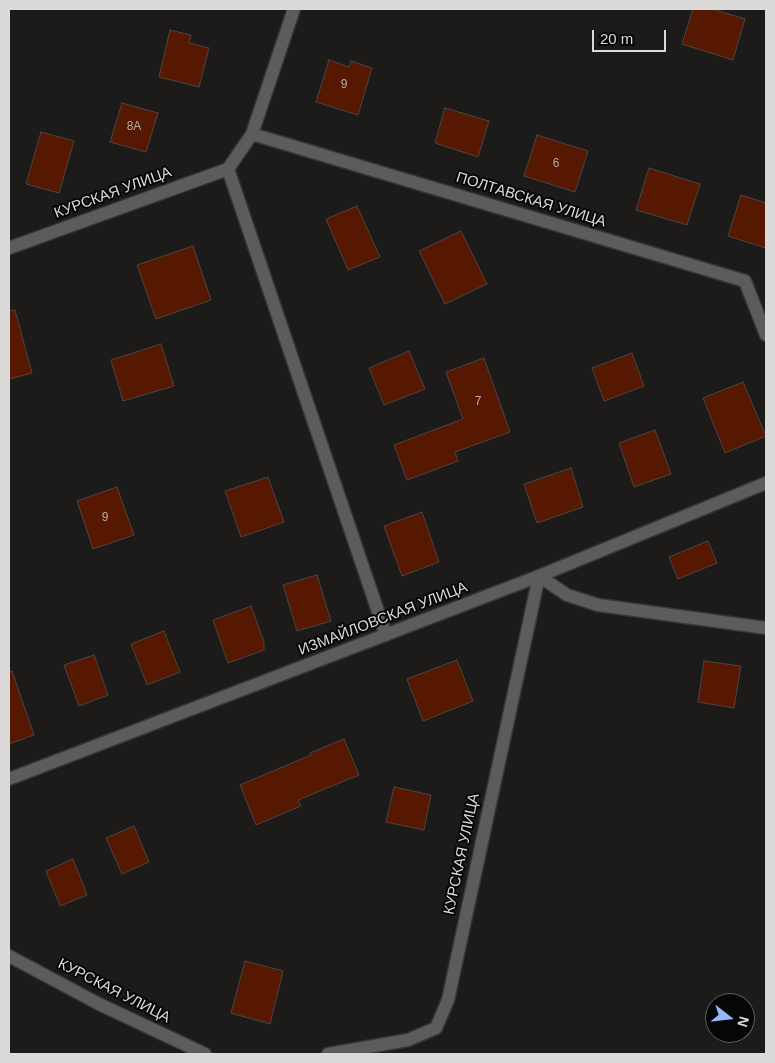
<!DOCTYPE html>
<html>
<head>
<meta charset="utf-8">
<style>
	body { margin:0 }
	#map { position:relative; width:775px; height:1063px; overflow:hidden; background:#1d1a1a; font-family:Arial,sans-serif }
	canvas { display:block }
	.frame { position:absolute; inset:0; border:10px solid #dbdad9; pointer-events:none }
	.north { position:absolute; left:705px; top:993px; width:50px; height:50px; box-sizing:border-box; background:#070606; border:1px solid #5c5b5a; border-radius:50%; rotate:106deg; font-size:14px; font-weight:700; line-height:20px; text-align:center; color:#dbdad9 }
	.north::after { content:''; display:block; margin:auto; width:18px; height:22px; background:#93b7fd; clip-path:polygon(50% 0,100% 100%,50% 72%,0 100%) }
	.scale { position:absolute; left:592px; top:30px; width:74px; height:22px; box-sizing:border-box; border:2px solid #dbdad9; border-top:0; padding-left:6px; font-size:15px; line-height:18px; white-space:nowrap; color:#dbdad9; -webkit-text-stroke:4px #070606; paint-order:stroke }
</style>
</head>
<body>
<div id="map">
<canvas width="775" height="1063"></canvas>
<div class="frame"></div>
<div class="north">N</div>
<div class="scale">20 m</div>
</div>
<script>
const ctx = document.querySelector('canvas').getContext('2d');
ctx.lineJoin = 'round';
function paint(path, color) {
  ctx.fillStyle = color;
  ctx.fill(path, 'evenodd');
}
function poly(rows) {
  const path = new Path2D();
  for (const r of rows) {
    path.moveTo(r[0], r[1]);
    for (let i = 2; i < r.length; i += 2) path.lineTo(r[i], r[i + 1]);
  }
  return path;
}
function stroke(path, color, width, dash) {
  ctx.strokeStyle = color;
  ctx.lineWidth = width;
  ctx.lineCap = dash ? 'butt' : 'round';
  ctx.setLineDash(dash || []);
  ctx.stroke(path);
}
function drawText(font, color, halo, rows, align = 'center') {
  ctx.font = font + ' Arial,sans-serif';
  ctx.lineWidth = 4;
  ctx.setLineDash([]);
  ctx.textBaseline = 'middle';
  ctx.strokeStyle = halo;
  ctx.fillStyle = color;
  for (const [text, x, y, turn = 0] of rows) {
    ctx.save();
    ctx.translate(x, y);
    ctx.rotate((+turn || 0) * Math.PI / 180);
    ctx.textAlign = isNaN(turn) ? turn : align;
    if (halo) ctx.strokeText(text, 0, 0);
    ctx.fillText(text, 0, 0);
    ctx.restore();
  }
}
const building = poly([
	[693,9,712,9,745,19,733,60,682,44,693,9],
	[170,30,191,35,189,43,209,48,199,87,159,77,170,30],
	[329,60,349,67,351,61,372,68,358,115,316,102,329,60],
	[122,103,158,113,146,152,110,142,122,103],
	[445,108,489,121,478,157,435,143,445,108],
	[41,132,74,141,59,193,26,184,41,132],
	[537,135,588,151,575,192,524,176,537,135],
	[649,168,700,184,687,225,636,210,649,168],
	[741,195,766,203,766,248,728,236,741,195],
	[357,206,380,257,348,270,326,219,357,206],
	[461,231,487,284,445,304,419,251,461,231],
	[193,246,211,300,156,319,137,265,193,246],
	[15,310,32,373,9,379,9,311,15,310],
	[161,344,174,386,123,401,111,360,161,344],
	[409,351,425,389,384,405,369,368,409,351],
	[632,353,644,386,604,401,592,368,632,353],
	[484,358,510,432,455,452,458,461,407,480,394,445,463,419,446,372,484,358],
	[743,382,766,436,725,453,703,398,743,382],
	[655,430,671,474,634,487,619,443,655,430],
	[571,468,583,507,537,523,524,484,571,468],
	[268,477,284,522,241,537,225,491,268,477],
	[117,487,134,535,93,549,77,501,117,487],
	[422,512,439,562,402,576,384,526,422,512],
	[708,541,717,563,678,579,669,557,708,541],
	[317,575,331,621,297,631,283,585,317,575],
	[251,606,264,642,264,650,228,663,213,620,251,606],
	[164,631,180,672,147,685,131,644,164,631],
	[94,655,108,695,79,706,64,665,94,655],
	[457,660,473,701,423,721,407,679,457,660],
	[704,661,741,666,734,708,698,702,704,661],
	[12,671,34,735,9,744,9,672,12,671],
	[344,739,359,775,298,800,301,806,256,825,240,785,311,755,310,753,344,739],
	[394,787,431,795,424,830,386,822,394,787],
	[134,826,149,862,122,874,106,838,134,826],
	[73,859,87,895,60,906,46,871,73,859],
	[245,961,283,971,270,1024,231,1013,245,961]
]);
paint(building, '#561800');
stroke(building, '#494645', 1);
const minor = poly([
	[252,134,745,281,766,335],
	[228,169,386,635],
	[228,169,252,134,294,9],
	[9,248,228,169],
	[9,779,539,576,766,483],
	[9,956,99,1004,205,1054],
	[328,1054,408,1040,436,1028,448,1000,539,576,567,595,598,605,766,628]
]);
stroke(minor, '#383535', 15);
stroke(minor, '#5c5c5d', 12);
drawText('12px', '#baaaa3', null, [
	["9",344,85],
	["8А",134,127],
	["6",556,164],
	["7",478,402],
	["9",105,518]
]);
drawText('15px', '#dbdad9', '#070606', [
	["КУРСКАЯ УЛИЦА",113,193,-20],
	["ПОЛТАВСКАЯ УЛИЦА",531,200,17],
	["ИЗМАЙЛОВСКАЯ УЛИЦА",383,619,-21],
	["КУРСКАЯ УЛИЦА",462,854,-78],
	["КУРСКАЯ УЛИЦА",114,991,27]
]);
</script>
</body>
</html>
